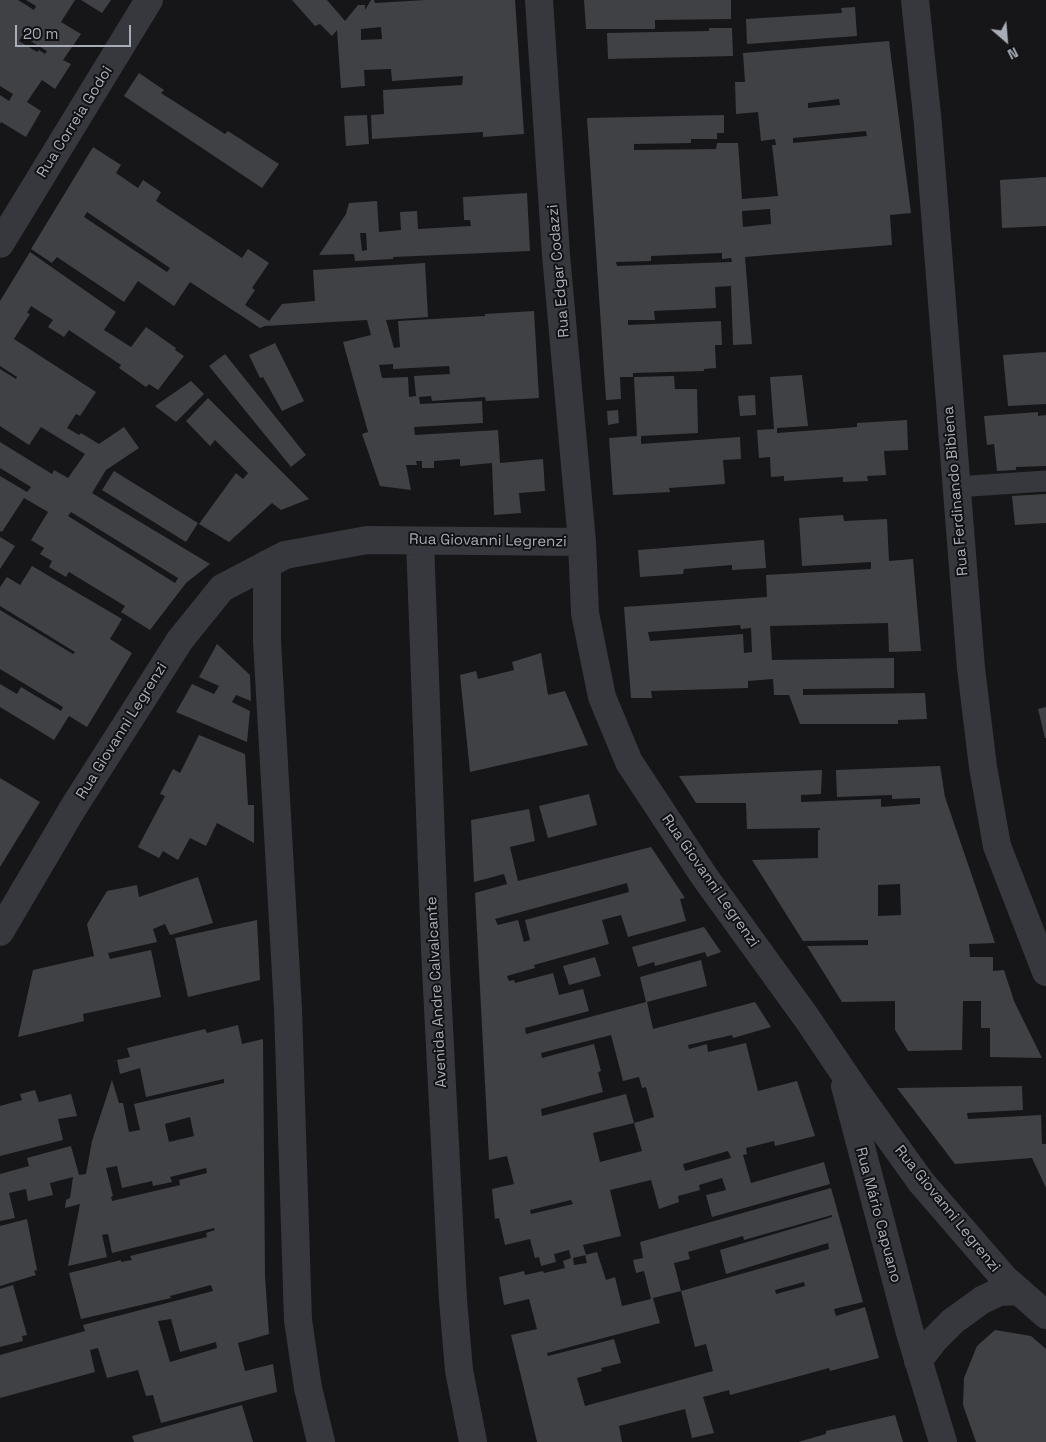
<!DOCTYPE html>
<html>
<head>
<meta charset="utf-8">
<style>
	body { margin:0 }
	#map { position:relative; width:1046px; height:1442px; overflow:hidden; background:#161618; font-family:"Space Grotesk",sans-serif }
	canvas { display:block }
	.north { position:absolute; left:981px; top:15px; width:50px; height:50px; -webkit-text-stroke:4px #111113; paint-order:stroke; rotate:153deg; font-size:14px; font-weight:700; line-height:20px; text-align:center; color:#a8adb8 }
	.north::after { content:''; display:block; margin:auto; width:18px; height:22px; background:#a8adb8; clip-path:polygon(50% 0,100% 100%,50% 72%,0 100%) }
	.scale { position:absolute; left:15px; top:25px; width:116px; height:22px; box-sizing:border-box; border:2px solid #a8adb8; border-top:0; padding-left:6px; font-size:15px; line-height:18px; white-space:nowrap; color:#a8adb8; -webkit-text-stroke:4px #111113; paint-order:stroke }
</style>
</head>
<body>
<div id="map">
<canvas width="1046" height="1442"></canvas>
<div class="north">N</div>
<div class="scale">20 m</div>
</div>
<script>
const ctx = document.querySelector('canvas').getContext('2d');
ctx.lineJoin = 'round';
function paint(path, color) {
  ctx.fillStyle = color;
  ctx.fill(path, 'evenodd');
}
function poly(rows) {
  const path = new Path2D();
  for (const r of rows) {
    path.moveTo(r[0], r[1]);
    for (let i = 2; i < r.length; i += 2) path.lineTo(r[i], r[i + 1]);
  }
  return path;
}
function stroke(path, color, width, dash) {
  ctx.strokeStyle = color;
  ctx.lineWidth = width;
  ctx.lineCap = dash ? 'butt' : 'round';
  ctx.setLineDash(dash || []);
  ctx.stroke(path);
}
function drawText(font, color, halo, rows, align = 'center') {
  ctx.font = font + ' "Space Grotesk",sans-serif';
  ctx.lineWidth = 4;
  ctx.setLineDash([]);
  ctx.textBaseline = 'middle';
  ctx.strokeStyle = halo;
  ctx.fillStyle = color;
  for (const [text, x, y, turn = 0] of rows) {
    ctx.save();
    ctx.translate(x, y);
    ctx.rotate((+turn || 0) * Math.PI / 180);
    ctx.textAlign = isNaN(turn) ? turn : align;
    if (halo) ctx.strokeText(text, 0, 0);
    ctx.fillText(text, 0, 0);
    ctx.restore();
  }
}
paint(poly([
	[0,0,18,0,34,10,36,6,26,0,75,0,61,22,81,34,63,60,71,64,55,89,42,80,27,102,41,111,26,137,1,122,0,124,0,95,9,101,13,94,0,86],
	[22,36,47,51,45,54,39,50,37,52,19,41],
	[81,0,111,0,102,13],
	[292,0,327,0,345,21,358,5,365,5,365,10,371,0,374,0,375,3,425,0,515,0,524,134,483,137,483,132,372,139,371,115,384,114,383,90,462,85,463,76,392,81,391,69,364,70,365,86,341,88,337,30,332,36,320,24,315,26],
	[381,27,382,39,361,40,361,29],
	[584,0,731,0,731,19,655,20,655,29,586,29],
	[855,7,857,36,747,44,746,19,842,13,841,8],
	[709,28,732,28,733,56,608,59,607,33,709,31],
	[889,41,911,213,890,215,892,245,745,257,752,344,733,345,731,286,715,287,716,308,654,311,655,320,628,320,628,325,721,321,722,345,715,345,716,368,704,369,704,371,633,373,633,377,620,377,621,399,606,400,587,118,724,115,724,133,717,133,717,139,691,139,691,143,634,144,634,150,716,149,717,143,738,143,742,199,778,196,772,145,776,145,775,139,761,141,758,112,736,114,735,82,745,82,743,53],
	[839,99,840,105,808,108,808,103],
	[866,131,867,136,793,143,793,138],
	[770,209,771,224,743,227,742,211],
	[722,253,722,259,731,258,732,262,617,266,616,262,651,261,651,256],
	[139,73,164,90,161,93,225,134,228,131,279,164,262,188,124,96],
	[367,115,369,144,346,146,344,116],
	[93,147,121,165,116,173,138,188,143,180,161,192,156,201,242,258,248,249,269,263,252,288,255,290,245,305,269,321,282,304,315,301,313,270,425,263,428,317,386,320,394,348,400,347,398,321,485,316,485,314,534,311,539,398,486,401,485,397,432,401,431,396,419,397,420,404,482,401,483,423,414,427,415,435,498,430,500,463,543,459,545,491,519,493,521,513,494,515,492,463,460,466,460,459,434,461,434,468,422,468,422,461,416,461,417,465,406,465,411,490,380,486,362,434,368,432,343,342,371,335,367,320,265,326,260,328,190,282,174,306,138,281,124,302,57,257,52,263,31,249],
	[87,212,170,268,167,272,84,217],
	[393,364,393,369,449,366,450,374,414,376,416,396,409,397,408,377,382,378,379,365],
	[1046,177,1046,226,1002,228,1000,180],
	[527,193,530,251,393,257,393,259,355,261,354,254,319,255,346,214,349,203,377,201,379,232,401,230,400,212,417,211,418,229,471,226,470,220,464,220,463,197],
	[360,233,366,233,367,250,362,251],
	[30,252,116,312,104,330,131,347,146,327,176,348,175,350,184,356,158,390,149,384,146,387,119,368,121,365,69,330,64,337,48,327,53,320,31,306,27,313,30,314,14,339,96,392,80,416,76,414,67,428,79,435,81,433,99,444,124,427,139,448,106,470,92,493,210,564,186,583,150,630,121,612,125,606,69,572,66,577,49,567,52,561,40,554,44,548,31,540,48,512,24,498,2,532,0,531,0,476,27,492,31,487,0,468,0,442,52,474,54,470,68,478,85,454,41,427,29,445,0,426,0,369,16,379,17,377,0,366,0,301],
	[71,512,178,578,175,583,68,516],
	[275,343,304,401,282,411,263,377,260,378,249,355],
	[1046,352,1046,404,1008,406,1003,355],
	[225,354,306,455,291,467,209,366],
	[802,375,808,426,777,428,777,433,857,427,857,423,907,420,908,450,884,451,886,475,867,476,868,481,843,482,843,477,784,481,784,476,771,477,770,457,759,458,757,430,774,429,770,377],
	[674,376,675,389,697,389,698,433,641,436,641,444,740,437,741,459,723,460,725,484,669,488,670,492,613,495,609,438,637,436,634,377],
	[191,381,204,394,176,422,155,406],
	[755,395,756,415,740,416,738,396],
	[208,398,309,499,281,510,272,503,229,542,199,524,236,473,243,479,248,473,215,440,210,446,186,421],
	[618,410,619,423,608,425,607,411],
	[1038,412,1038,416,1046,415,1046,466,1016,467,1016,470,997,471,994,444,987,445,984,416],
	[114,471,198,523,186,542,102,490],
	[1046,494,1046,523,1015,525,1012,496],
	[843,515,844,521,887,519,889,561,913,559,921,651,889,652,888,623,770,626,772,660,894,658,894,688,803,689,803,695,925,693,927,719,898,720,898,724,800,724,789,695,774,695,773,679,748,681,748,688,651,691,652,698,631,698,624,607,767,597,766,575,871,569,871,562,802,566,799,518],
	[740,625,741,629,751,628,752,652,744,653,743,634,650,641,648,632],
	[0,537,15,546,0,569],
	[764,540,766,568,732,570,732,565,684,569,683,574,640,577,638,550],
	[32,566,122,619,110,639,132,653,87,727,69,716,54,740,0,707,0,684,17,694,21,687,61,711,63,707,0,669,0,610,73,654,75,652,0,606,0,587,7,577,20,585],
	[217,644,250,675,251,701,236,695,232,702,250,711,247,742,176,712,192,684,214,694,219,686,199,677],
	[541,653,548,695,565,691,588,745,470,772,460,675,476,671,478,679,514,670,512,662],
	[1046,707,1046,738,1045,738,1038,709],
	[199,735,245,754,248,805,254,805,254,843,217,823,206,846,190,838,178,860,163,851,159,858,138,847,165,796,160,794,173,769,180,773],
	[940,766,945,797,995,943,969,944,970,957,993,957,993,971,1004,970,1014,1001,1042,1058,990,1057,990,1028,981,1028,981,1001,963,1001,962,1050,908,1051,895,1030,895,1001,842,1002,807,946,868,945,868,940,803,941,752,860,818,858,818,830,820,830,820,828,747,829,746,803,696,803,679,776,822,770,821,794,801,795,801,802,881,799,881,807,920,804,920,798,892,799,892,795,837,797,836,770],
	[900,884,901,915,878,916,878,885],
	[0,778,40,802,0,867],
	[589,794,597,825,548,838,539,806],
	[529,809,535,841,510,847,518,881,651,847,685,898,680,899,686,921,628,937,621,915,602,920,609,944,534,965,535,968,507,976,509,981,514,980,515,983,553,973,559,995,583,989,589,1011,525,1028,526,1034,646,1002,640,977,701,960,707,986,647,1002,653,1029,755,1002,771,1027,733,1038,732,1035,688,1045,689,1049,707,1044,708,1052,746,1043,758,1091,797,1081,815,1136,775,1146,774,1141,746,1148,747,1154,743,1155,751,1183,824,1162,830,1184,712,1217,706,1195,726,1190,722,1178,699,1185,700,1190,678,1196,679,1202,659,1209,651,1180,610,1190,621,1236,583,1245,586,1255,573,1258,574,1265,587,1263,585,1255,597,1252,606,1280,615,1277,622,1306,651,1299,644,1271,636,1273,633,1260,643,1258,640,1242,831,1188,863,1302,834,1309,836,1316,865,1307,879,1358,830,1371,829,1368,730,1395,729,1390,703,1397,714,1433,692,1438,685,1409,619,1426,622,1442,537,1442,511,1335,537,1329,529,1299,504,1305,499,1277,524,1271,525,1275,543,1271,544,1273,565,1268,563,1261,571,1258,569,1250,554,1254,556,1262,541,1266,539,1257,535,1258,530,1239,505,1245,499,1218,495,1219,492,1189,514,1184,507,1156,489,1160,475,893,507,884,504,874,474,882,471,820],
	[627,883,629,892,525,920,530,940,524,942,518,920,498,925,495,919],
	[611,1035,623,1081,639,1077,642,1088,646,1087,654,1117,634,1123,642,1151,600,1162,593,1133,634,1123,626,1094,542,1116,541,1109,603,1092,598,1072,601,1071,594,1044,542,1058,541,1053],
	[728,1151,731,1158,685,1171,683,1164],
	[571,1200,573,1204,531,1214,530,1210],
	[832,1215,832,1217,720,1250,726,1274,828,1243,829,1249,681,1291,674,1263,690,1259,688,1252,743,1236,744,1240],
	[804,1282,805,1286,776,1294,775,1290],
	[681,1291,695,1347,706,1344,713,1371,585,1406,577,1378,602,1371,601,1368,621,1363,614,1339,548,1356,547,1353,660,1323,653,1298],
	[198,877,213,923,170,935,165,924,153,929,157,942,108,953,110,959,151,950,161,997,83,1014,84,1021,18,1037,33,970,94,956,87,924,107,891,137,885,139,897],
	[257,920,260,980,188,997,175,938],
	[704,927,721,952,707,957,705,952,655,966,654,962,638,967,632,947],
	[595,957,601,976,569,985,563,966],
	[238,1025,242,1044,263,1039,265,1276,269,1334,238,1343,245,1371,273,1364,277,1392,161,1423,153,1395,146,1396,138,1370,107,1378,98,1348,90,1350,95,1372,0,1398,0,1355,85,1331,83,1325,213,1291,211,1285,170,1296,171,1298,81,1319,69,1273,121,1260,121,1262,132,1260,130,1256,207,1237,206,1233,215,1230,214,1228,112,1253,108,1234,102,1235,107,1257,68,1266,80,1204,65,1208,66,1200,70,1198,73,1177,50,1183,53,1195,28,1201,26,1189,9,1193,15,1218,0,1221,0,1174,29,1166,27,1158,71,1146,79,1175,86,1174,92,1141,112,1080,119,1103,123,1103,129,1132,140,1130,134,1104,224,1083,224,1079,146,1097,140,1068,120,1074,117,1060,130,1057,127,1048,205,1029,207,1033],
	[190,1117,194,1136,169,1142,165,1124],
	[117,1166,122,1188,152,1181,153,1186,172,1182,170,1177,206,1168,207,1173,179,1180,180,1185,112,1201,111,1197,113,1196,106,1168],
	[171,1319,180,1352,216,1342,217,1348,170,1362,158,1321],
	[1022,1086,1023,1110,967,1113,968,1119,1041,1115,1042,1144,1046,1144,1046,1188,1032,1158,955,1164,897,1088],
	[35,1090,39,1102,71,1094,77,1116,58,1119,63,1140,0,1156,0,1106,22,1100,20,1094],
	[27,1219,37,1270,34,1271,36,1275,0,1286,0,1226],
	[13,1285,27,1335,22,1336,23,1341,0,1347,0,1289],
	[995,1330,1031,1336,1046,1349,1046,1442,976,1442,963,1405,964,1378,977,1346],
	[242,1405,253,1442,134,1442,132,1436],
	[895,1415,903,1442,798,1442,826,1434,826,1431]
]), '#404145');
stroke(poly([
	[956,487,1046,481]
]), '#37383d', 21);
stroke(poly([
	[539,0,556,255,582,542,585,613,602,697,629,762,704,876,806,1017,858,1094,921,1182,1004,1278,1046,1315],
	[915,0,928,125,971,668,983,767,997,846,1046,972],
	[0,244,149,0],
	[420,541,435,949,453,1300,459,1370,473,1442],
	[267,564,267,641,288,1009,298,1320,308,1388,321,1442],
	[0,932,73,808,180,640,222,588,285,555,367,540,582,542],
	[845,1086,910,1333,943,1442],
	[918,1361,935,1339,953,1321,982,1300,999,1292,1019,1291]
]), '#37383d', 28);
drawText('15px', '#a8adb8', '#111113', [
	["Rua Correia Godoi",75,122,-58],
	["Rua Edgar Codazzi",559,271,-95],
	["Rua Ferdinando Bibiena",956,491,-95],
	["Rua Giovanni Legrenzi",488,541,1],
	["Rua Giovanni Legrenzi",122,731,-58],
	["Rua Giovanni Legrenzi",710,881,55],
	["Avenida Andre Calvalcante",437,992,-93],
	["Rua Giovanni Legrenzi",947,1209,51],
	["Rua Mário Capuano",878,1215,75]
]);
</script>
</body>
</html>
